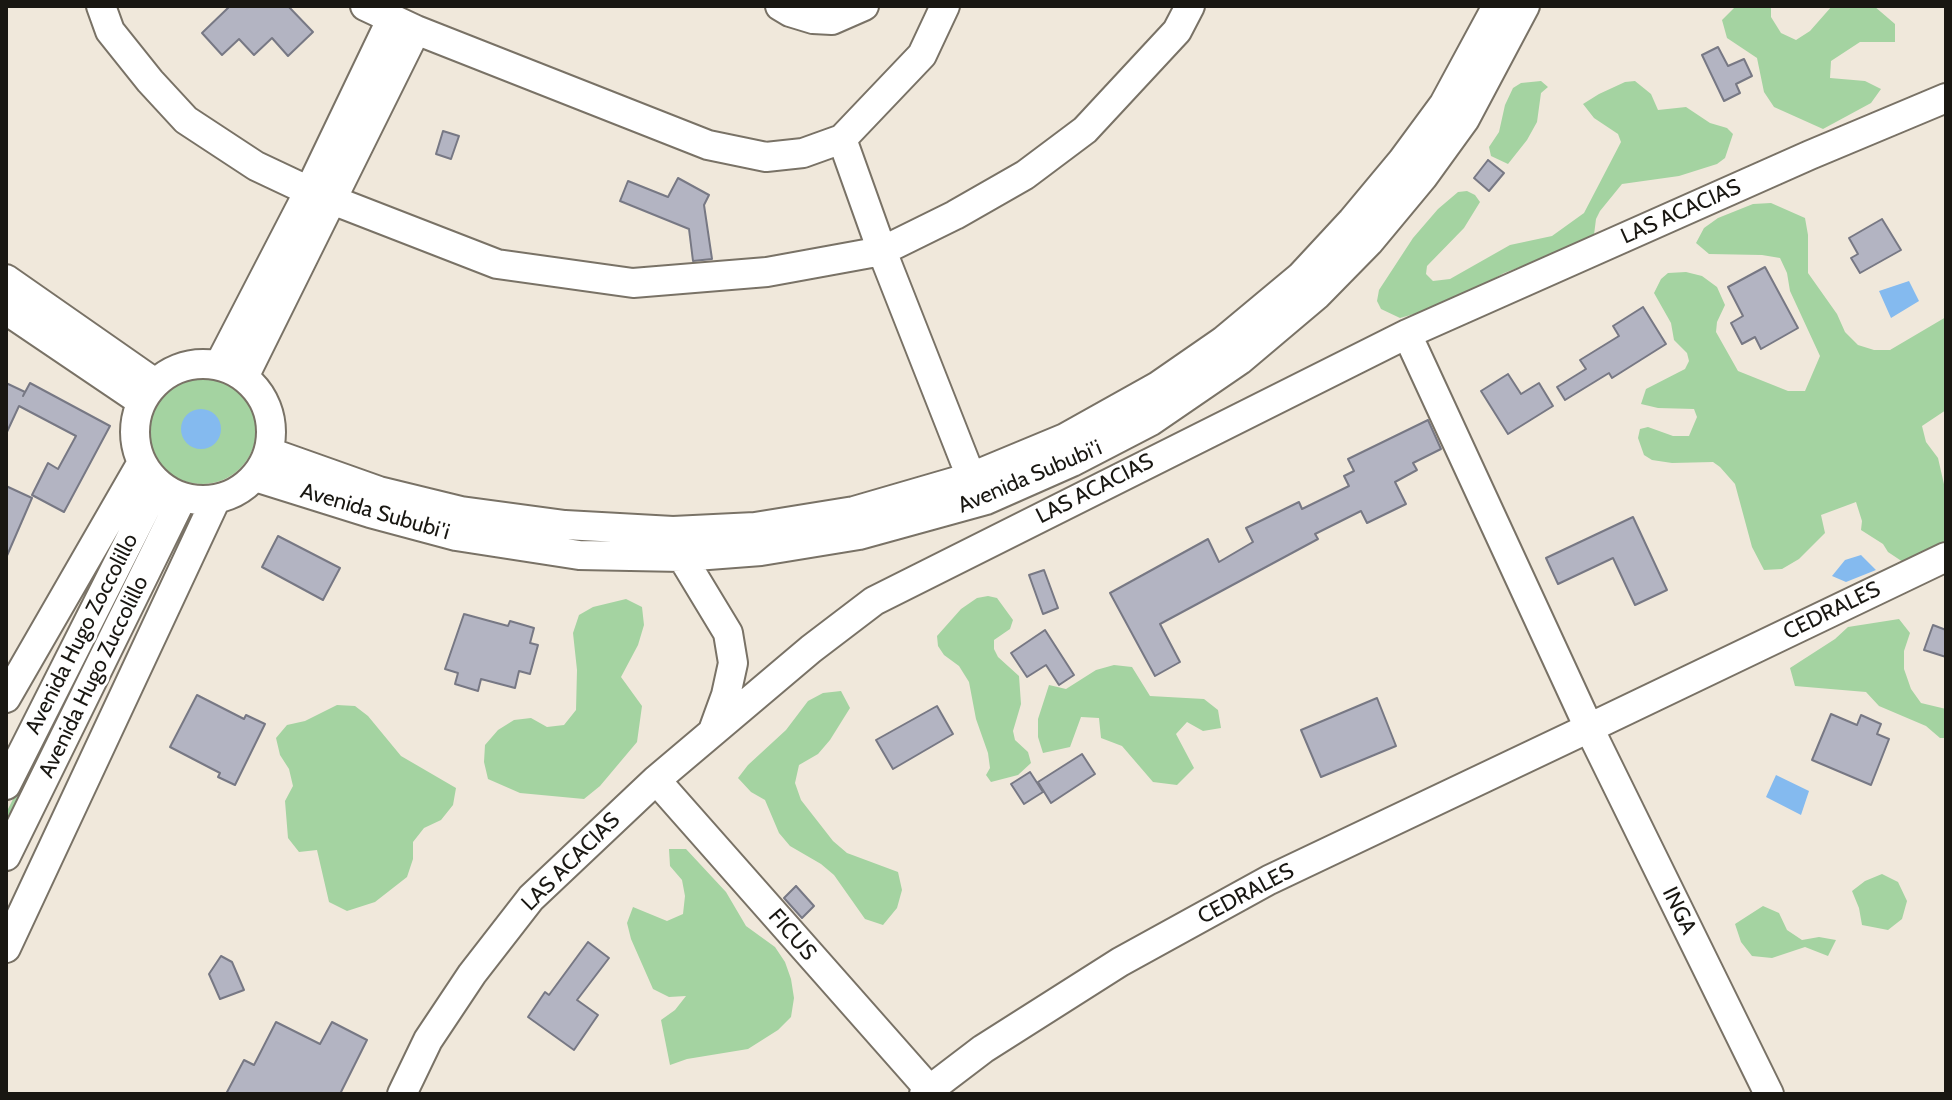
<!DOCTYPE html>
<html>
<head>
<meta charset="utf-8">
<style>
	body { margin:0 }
	#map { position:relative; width:1952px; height:1100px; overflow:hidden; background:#f0e8db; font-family:Cabin,sans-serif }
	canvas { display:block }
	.frame { position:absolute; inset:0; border:8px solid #191712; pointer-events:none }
</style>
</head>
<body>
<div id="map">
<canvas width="1952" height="1100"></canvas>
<div class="frame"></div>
</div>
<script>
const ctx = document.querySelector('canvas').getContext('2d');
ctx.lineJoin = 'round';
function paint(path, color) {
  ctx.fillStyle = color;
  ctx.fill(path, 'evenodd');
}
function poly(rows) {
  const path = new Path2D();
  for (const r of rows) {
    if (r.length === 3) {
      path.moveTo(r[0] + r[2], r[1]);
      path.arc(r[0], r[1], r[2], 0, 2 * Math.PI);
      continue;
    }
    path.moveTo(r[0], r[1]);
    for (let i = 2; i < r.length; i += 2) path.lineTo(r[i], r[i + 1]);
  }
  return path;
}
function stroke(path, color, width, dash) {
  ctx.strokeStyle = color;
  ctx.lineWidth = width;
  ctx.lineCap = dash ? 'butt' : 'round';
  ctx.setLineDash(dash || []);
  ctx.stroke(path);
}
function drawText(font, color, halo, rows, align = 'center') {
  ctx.font = font + ' Cabin,sans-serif';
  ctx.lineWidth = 6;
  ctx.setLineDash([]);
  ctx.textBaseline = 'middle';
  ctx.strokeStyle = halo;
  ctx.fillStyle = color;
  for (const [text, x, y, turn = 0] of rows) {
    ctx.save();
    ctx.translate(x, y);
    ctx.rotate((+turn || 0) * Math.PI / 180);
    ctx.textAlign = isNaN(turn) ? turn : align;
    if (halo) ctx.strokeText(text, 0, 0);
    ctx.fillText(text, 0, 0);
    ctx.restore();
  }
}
paint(poly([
	[1736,6,1771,6,1771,17,1781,33,1796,40,1810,31,1832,6,1874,6,1895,24,1895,42,1860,42,1831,61,1830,78,1865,81,1881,89,1871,103,1823,129,1774,107,1764,92,1757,58,1727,38,1722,20],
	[1541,81,1548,87,1541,93,1537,122,1527,140,1508,164,1491,156,1489,147,1499,132,1505,105,1513,88,1521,83],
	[1635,81,1651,94,1658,110,1686,107,1710,123,1727,128,1733,134,1725,158,1717,164,1679,176,1622,184,1600,211,1596,219,1594,235,1589,241,1504,273,1449,304,1400,318,1381,309,1377,301,1379,290,1413,238,1438,209,1458,192,1467,191,1475,195,1480,202,1464,228,1427,266,1426,274,1433,281,1450,279,1510,245,1552,236,1584,213,1621,142,1618,134,1594,118,1583,104,1599,94,1625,82],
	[1771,203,1805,218,1808,235,1808,273,1837,314,1845,332,1858,345,1874,350,1890,350,1946,317,1946,410,1922,426,1926,442,1938,458,1946,493,1946,543,1909,566,1888,552,1883,544,1861,530,1862,521,1856,502,1821,515,1825,533,1799,559,1782,569,1764,570,1752,547,1735,484,1720,467,1713,462,1672,463,1652,460,1644,455,1638,438,1640,429,1648,427,1673,436,1689,436,1697,417,1694,409,1658,408,1641,404,1646,389,1685,369,1689,361,1687,353,1674,340,1671,323,1654,293,1661,279,1668,273,1686,272,1702,276,1717,287,1725,305,1717,322,1716,332,1738,371,1788,391,1805,391,1820,356,1790,291,1787,273,1780,258,1762,255,1709,254,1696,243,1704,228,1718,218,1753,204],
	[202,430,54],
	[162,507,6,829,6,813,159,508],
	[988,596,997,598,1013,620,1010,629,994,640,994,649,998,657,1019,676,1021,704,1013,731,1015,740,1028,752,1031,763,1018,775,991,782,986,775,990,768,988,753,976,719,969,682,959,666,944,655,938,646,937,636,961,609,977,598],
	[626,599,642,607,644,625,638,645,621,677,642,706,637,742,600,786,584,799,520,793,488,779,484,762,485,745,498,730,514,720,531,718,547,727,564,725,576,710,577,670,573,633,579,615,593,607],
	[1899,619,1910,633,1904,651,1904,669,1911,689,1921,703,1946,709,1946,738,1940,738,1926,726,1879,706,1866,692,1795,686,1790,668,1835,639,1848,627],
	[1114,665,1132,667,1150,696,1204,699,1218,710,1221,728,1203,731,1187,722,1176,734,1194,768,1177,785,1153,782,1122,746,1101,738,1099,718,1081,717,1070,747,1043,753,1038,737,1038,719,1049,685,1066,689,1096,670],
	[841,691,850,708,830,740,818,754,799,765,795,783,801,800,833,841,847,853,898,872,902,890,897,908,883,925,865,919,834,875,821,864,790,846,779,833,765,800,751,792,738,778,748,765,786,730,808,701,823,693],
	[337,705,355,706,368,716,401,756,456,788,453,805,441,820,424,828,413,842,413,859,407,877,375,902,347,911,329,902,317,850,299,852,288,838,285,801,293,786,289,769,280,755,276,738,287,725,305,721],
	[669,849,686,849,726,892,746,926,775,947,785,962,791,979,794,998,791,1017,778,1030,748,1049,687,1059,670,1065,661,1020,675,1010,686,996,669,997,653,989,631,939,627,923,633,907,667,921,683,914,685,896,682,880,670,866],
	[1882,874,1898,882,1907,901,1902,919,1888,930,1862,925,1859,908,1852,891,1865,881],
	[1763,906,1779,913,1787,930,1802,940,1819,937,1836,940,1828,956,1805,947,1772,958,1752,956,1741,942,1735,924]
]), '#a4d3a1');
paint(poly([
	[1909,281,1919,301,1891,318,1879,291],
	[201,429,20],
	[1861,555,1876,570,1846,582,1832,576,1845,560],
	[1776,775,1809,791,1801,815,1766,797]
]), '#84baef');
const building = poly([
	[230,6,288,6,313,32,288,56,272,38,254,55,239,39,222,55,202,33,230,6],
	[1718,47,1728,66,1744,59,1752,76,1736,84,1740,93,1724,101,1702,55,1718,47],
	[443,131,459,136,451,159,436,154,443,131],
	[1488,160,1504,173,1489,191,1474,178,1488,160],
	[678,178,709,195,704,205,712,259,693,261,689,229,620,201,628,181,668,197,678,178],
	[1882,219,1901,250,1860,273,1851,258,1858,254,1849,238,1882,219],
	[1765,267,1798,328,1761,349,1755,337,1742,344,1731,323,1743,316,1728,287,1765,267],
	[1643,307,1666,344,1612,378,1609,373,1565,400,1557,387,1586,369,1580,360,1619,336,1613,326,1643,307],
	[1508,374,1521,394,1539,383,1553,406,1508,434,1481,391,1508,374],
	[6,383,25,392,23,396,30,383,110,426,64,512,32,495,48,463,58,469,76,436,19,406,6,434,6,383],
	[1428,420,1441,449,1413,463,1417,470,1395,482,1406,504,1367,523,1361,511,1315,534,1318,539,1160,624,1180,662,1155,676,1110,593,1208,539,1219,562,1253,542,1246,528,1299,502,1302,509,1349,486,1344,476,1354,471,1348,459,1428,420],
	[6,486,32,498,6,558,6,486],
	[1633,517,1667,590,1635,605,1613,558,1558,584,1546,558,1633,517],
	[278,536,340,568,323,600,262,567,278,536],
	[1044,570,1058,608,1043,614,1029,575,1044,570],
	[464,614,508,626,510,621,534,628,530,643,538,645,530,674,519,671,515,688,481,679,478,691,455,684,458,673,445,669,464,614],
	[1933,625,1946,630,1946,657,1924,650,1933,625],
	[1045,630,1074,675,1059,685,1046,665,1027,677,1011,653,1045,630],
	[197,695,244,719,246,715,265,724,235,785,218,777,220,773,170,747,197,695],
	[1377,698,1396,746,1321,777,1301,730,1377,698],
	[937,706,953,734,893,769,876,740,937,706],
	[1831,714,1857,725,1861,715,1881,724,1877,734,1889,739,1871,785,1812,760,1831,714],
	[1082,754,1095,774,1051,803,1038,782,1082,754],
	[1030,772,1043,792,1024,804,1011,784,1030,772],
	[796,886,814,906,802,918,784,898,796,886],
	[588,942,609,958,577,1000,598,1015,574,1050,528,1017,545,992,549,995,588,942],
	[221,956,232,962,244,990,220,999,209,974,221,956],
	[276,1022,320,1044,332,1022,367,1040,340,1094,226,1094,244,1060,254,1065,276,1022]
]);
paint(building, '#b3b4c2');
stroke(building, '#777884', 2);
const minor = poly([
	[101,6,110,31,150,81,186,120,256,166,309,191,497,264,633,283,767,272,882,251,955,215,1025,175,1085,130,1177,31,1190,6],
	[365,6,416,30,708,145,766,157,803,153,842,139,922,55,945,6],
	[780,6,790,12,813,19,832,20,864,6],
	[842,139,882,251,971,477,981,492],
	[6,279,155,383],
	[6,310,142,402],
	[1407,334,1589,728,1946,557],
	[203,432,68],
	[219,365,309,191,391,20],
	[244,377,416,30],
	[269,452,379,491,461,511,565,525,673,531,755,527,854,511,971,477,1065,438,1158,386,1223,341,1301,276,1352,221,1402,161,1444,104,1497,6],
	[255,477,370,513,456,536,579,555,682,557,761,551,859,535,986,500,1072,462,1151,421,1240,360,1317,295,1369,242,1423,177,1465,119,1525,6],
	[677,543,682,557,728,633,733,663,726,695,714,728],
	[6,698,141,464],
	[656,780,929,1089],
	[6,785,158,484],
	[6,856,182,498],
	[6,948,216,499],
	[402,1094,428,1040,472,974,531,898,656,780,811,649,874,601,1407,334,1810,155,1946,98],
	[924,1094,983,1049,1120,962,1269,880,1589,728,1769,1094]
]);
stroke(minor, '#797266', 32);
stroke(minor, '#fff', 28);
drawText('22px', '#191712', '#fff', [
	["LAS ACACIAS",1681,212,-24],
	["Avenida Sububi'i",1030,477,-23],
	["LAS ACACIAS",1095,489,-27],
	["Avenida Sububi'i",375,512,16],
	["CEDRALES",1832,611,-26],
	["Avenida Hugo Zoccolillo",82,634,-63],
	["Avenida Hugo Zuccolillo",94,677,-64],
	["LAS ACACIAS",571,862,-45],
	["CEDRALES",1246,894,-28],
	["INGA",1679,911,64],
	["FICUS",792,935,49]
]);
</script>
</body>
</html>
